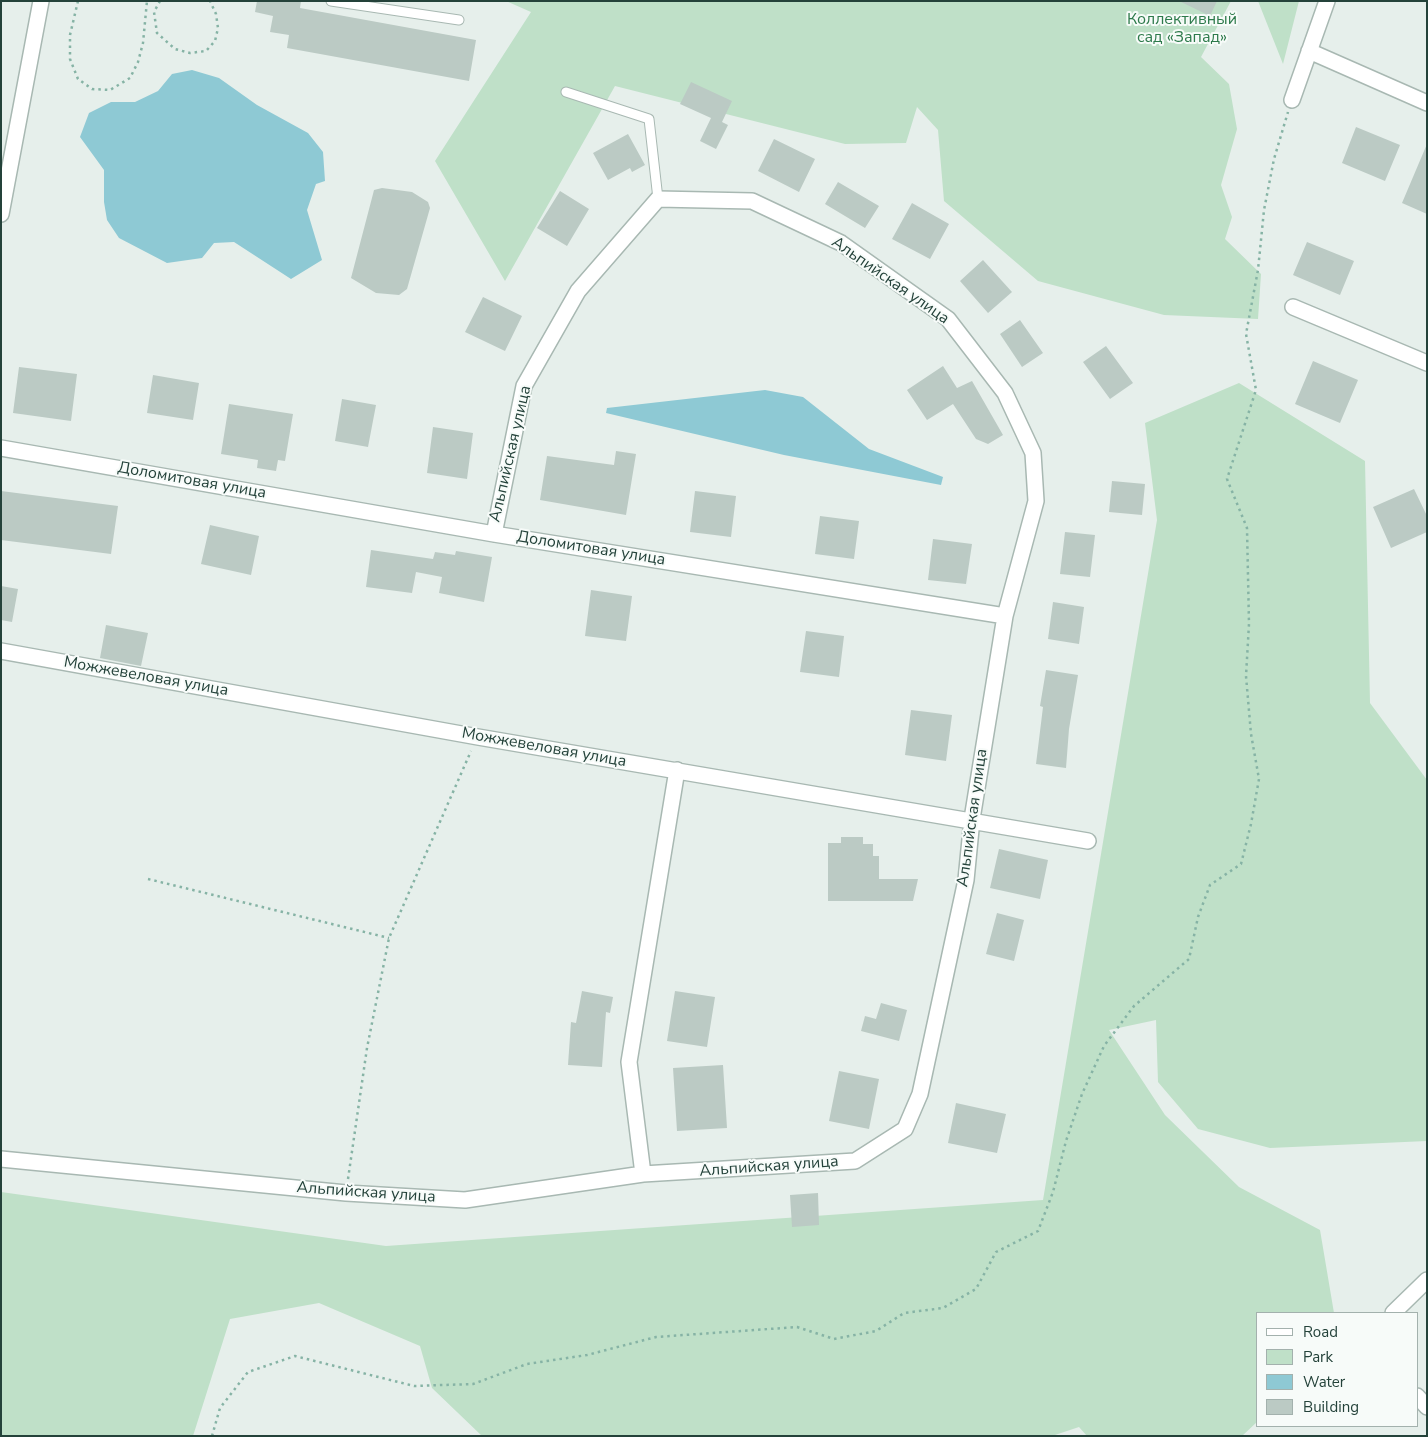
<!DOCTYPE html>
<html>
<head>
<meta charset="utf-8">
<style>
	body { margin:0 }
	#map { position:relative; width:1428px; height:1437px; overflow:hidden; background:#e6efeb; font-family:"Nunito Sans",sans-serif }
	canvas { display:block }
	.frame { position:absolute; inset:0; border:2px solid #24423a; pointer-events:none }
	.legend { position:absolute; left:1256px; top:1312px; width:162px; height:115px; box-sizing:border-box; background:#f7fbf9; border:1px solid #a3b1ad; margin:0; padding:6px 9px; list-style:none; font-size:15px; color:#24423a }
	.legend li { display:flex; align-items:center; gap:10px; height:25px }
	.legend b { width:25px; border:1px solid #a3b1ad }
</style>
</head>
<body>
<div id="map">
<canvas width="1428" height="1437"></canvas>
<div class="frame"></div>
<ul class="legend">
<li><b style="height:6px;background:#fff"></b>Road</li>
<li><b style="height:14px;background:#bfe0c8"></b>Park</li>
<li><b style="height:14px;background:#8ec9d4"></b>Water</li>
<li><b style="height:14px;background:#bbcac4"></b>Building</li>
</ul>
</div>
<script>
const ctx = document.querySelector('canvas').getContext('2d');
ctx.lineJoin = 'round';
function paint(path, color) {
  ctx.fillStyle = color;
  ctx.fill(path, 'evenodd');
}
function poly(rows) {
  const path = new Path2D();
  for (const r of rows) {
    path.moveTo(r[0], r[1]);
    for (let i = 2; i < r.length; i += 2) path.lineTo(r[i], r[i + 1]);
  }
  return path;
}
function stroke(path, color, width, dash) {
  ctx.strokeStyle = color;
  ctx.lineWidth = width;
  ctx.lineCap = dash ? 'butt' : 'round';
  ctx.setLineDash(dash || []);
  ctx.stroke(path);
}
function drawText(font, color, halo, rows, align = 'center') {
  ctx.font = font + ' "Nunito Sans",sans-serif';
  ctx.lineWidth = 4;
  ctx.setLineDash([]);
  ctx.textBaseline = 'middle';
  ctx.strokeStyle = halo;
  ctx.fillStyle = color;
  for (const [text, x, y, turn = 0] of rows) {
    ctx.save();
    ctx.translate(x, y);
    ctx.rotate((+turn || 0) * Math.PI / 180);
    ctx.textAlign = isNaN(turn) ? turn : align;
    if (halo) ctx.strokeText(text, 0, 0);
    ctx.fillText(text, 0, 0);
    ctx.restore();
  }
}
paint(poly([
	[506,1,1231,1,1201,57,1229,84,1237,129,1221,185,1232,217,1225,239,1261,274,1258,319,1164,315,1038,281,944,201,938,130,917,107,906,143,845,144,615,86,505,281,435,161,531,12],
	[1258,1,1299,1,1283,64],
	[1239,383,1365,461,1370,703,1427,780,1427,1141,1270,1148,1198,1129,1158,1082,1156,1020,1109,1030,1165,1115,1239,1187,1320,1230,1334,1313,1257,1313,1257,1422,1242,1436,1087,1436,1079,1427,1052,1436,482,1436,432,1388,420,1346,319,1303,230,1319,193,1436,1,1436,1,1192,386,1246,1043,1200,1157,520,1145,423]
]), '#bfe0c8');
paint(poly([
	[192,70,219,78,257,105,308,133,323,152,325,181,316,184,307,210,322,260,291,279,234,242,214,243,202,258,167,263,119,238,107,220,104,202,104,170,80,137,89,113,111,102,135,102,158,91,172,74],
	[765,390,803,397,869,449,943,477,941,485,784,455,606,413,607,408]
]), '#8ec9d4');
paint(poly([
	[257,1,301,1,300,8,476,40,469,81,287,48,289,35,270,32,273,16,255,12],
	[1179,1,1217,1,1210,16],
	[691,82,732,101,722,122,728,125,716,149,700,141,711,118,680,104],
	[1356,127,1400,145,1385,181,1342,163],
	[628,134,645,165,632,172,630,168,608,180,593,153],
	[774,139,815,159,799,192,758,171],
	[1427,144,1427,214,1402,203],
	[838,182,879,206,865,228,825,204],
	[382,188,412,192,428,202,430,208,407,289,399,295,376,293,351,278,373,194,374,190],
	[560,191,589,209,567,246,537,228],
	[912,203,949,224,930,259,892,239],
	[1307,242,1354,261,1340,295,1293,275],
	[983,260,1012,292,988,313,960,281],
	[483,297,522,316,505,351,465,332],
	[1020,320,1043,353,1022,367,1000,334],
	[1106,346,1133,383,1110,399,1083,362],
	[1313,361,1358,380,1340,423,1295,404],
	[943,366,957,388,972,381,1003,435,988,444,976,439,953,404,927,420,907,390],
	[19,367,77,374,71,421,13,413],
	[153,375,199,383,193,420,147,413],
	[342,399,376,405,368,447,335,441],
	[229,404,293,414,285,461,278,460,276,471,257,468,258,460,221,454],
	[433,427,473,433,467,479,427,473],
	[616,451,636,454,626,515,540,500,547,456,614,465],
	[1112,481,1145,484,1142,515,1109,512],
	[1414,489,1427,516,1427,532,1391,548,1373,507],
	[1,491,118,506,111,554,1,540],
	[695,491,736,496,731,537,690,532],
	[820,516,859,521,854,559,815,554],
	[210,525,259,536,251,575,201,564],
	[1065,532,1095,535,1090,577,1060,574],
	[933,539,972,544,966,584,928,580],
	[371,550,433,559,435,552,455,555,456,551,492,557,484,602,439,593,442,577,416,572,412,593,366,587],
	[1,586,18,589,12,622,1,620],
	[591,590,632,596,626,641,585,636],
	[1053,602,1084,607,1079,644,1048,639],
	[106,625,148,633,141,666,100,658],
	[806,631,844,636,839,677,800,672],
	[1046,670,1078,675,1069,729,1066,768,1036,764,1043,707,1040,706],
	[911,710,952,715,946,761,905,755],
	[841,837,863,837,863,844,873,844,873,856,879,856,879,879,918,879,913,901,828,901,828,843,841,843],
	[999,849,1048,860,1040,899,990,888],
	[997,913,1024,920,1014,961,986,954],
	[582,991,613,997,610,1013,606,1012,602,1067,568,1065,571,1022,576,1023],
	[675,991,715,997,707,1047,667,1041],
	[881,1003,907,1010,899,1041,861,1031,865,1016,876,1019],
	[723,1065,727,1128,677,1131,673,1068],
	[839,1071,879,1079,869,1129,829,1121],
	[956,1103,1006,1114,997,1153,948,1143],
	[818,1193,819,1225,792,1227,790,1195]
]), '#bbcac4');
const service = poly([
	[331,1,459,20],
	[566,92,649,119,658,199]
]);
const minor = poly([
	[1309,51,1427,103],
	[1292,100,1327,1],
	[1,214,41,1],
	[1293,307,1427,363],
	[1,448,494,534,1005,616],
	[1,651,478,737,1088,841],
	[1,1159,346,1193,465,1200,643,1174,855,1161,905,1129,920,1094,966,880,972,819,1005,616,1036,501,1033,453,1005,393,948,319,841,243,752,201,658,199,578,291,524,386,494,534],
	[643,1174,629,1062,677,770],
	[1393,1313,1427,1280],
	[1417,1396,1427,1407]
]);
stroke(service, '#a8b8b2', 11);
stroke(minor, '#a8b8b2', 18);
stroke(poly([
	[78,1,70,35,70,59,78,79,92,89,110,90,130,78,138,62,143,43,147,1],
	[160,1,154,12,157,33,175,49,190,53,206,51,215,41,218,28,216,14,210,1],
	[148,879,389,938],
	[348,1179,367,1048,389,938,471,751],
	[212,1436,220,1408,248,1372,295,1356,414,1386,473,1384,527,1364,587,1355,656,1337,797,1327,834,1339,876,1331,904,1313,943,1308,976,1289,996,1252,1038,1231,1053,1192,1066,1141,1082,1094,1104,1046,1134,1006,1189,959,1198,917,1210,885,1241,864,1251,824,1259,779,1251,734,1246,676,1249,624,1247,528,1227,479,1256,390,1246,334,1258,270,1264,210,1274,159,1288,112]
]), '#86b3a5', 2.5, [2.5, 4]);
stroke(service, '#fff', 9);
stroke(minor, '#fff', 15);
drawText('16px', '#2d7a4b', '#f7fbf9', [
	["Коллективный",1182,20],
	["сад «Запад»",1182,38]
]);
drawText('16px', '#24423a', '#f7fbf9', [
	["Альпийская улица",890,281,35],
	["Альпийская улица",511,454,-77],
	["Доломитовая улица",192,481,10],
	["Доломитовая улица",591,549,9],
	["Можжевеловая улица",146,677,10],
	["Можжевеловая улица",544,748,10],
	["Альпийская улица",973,818,-82],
	["Альпийская улица",769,1167,-4],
	["Альпийская улица",366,1193,4]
]);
</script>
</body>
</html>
